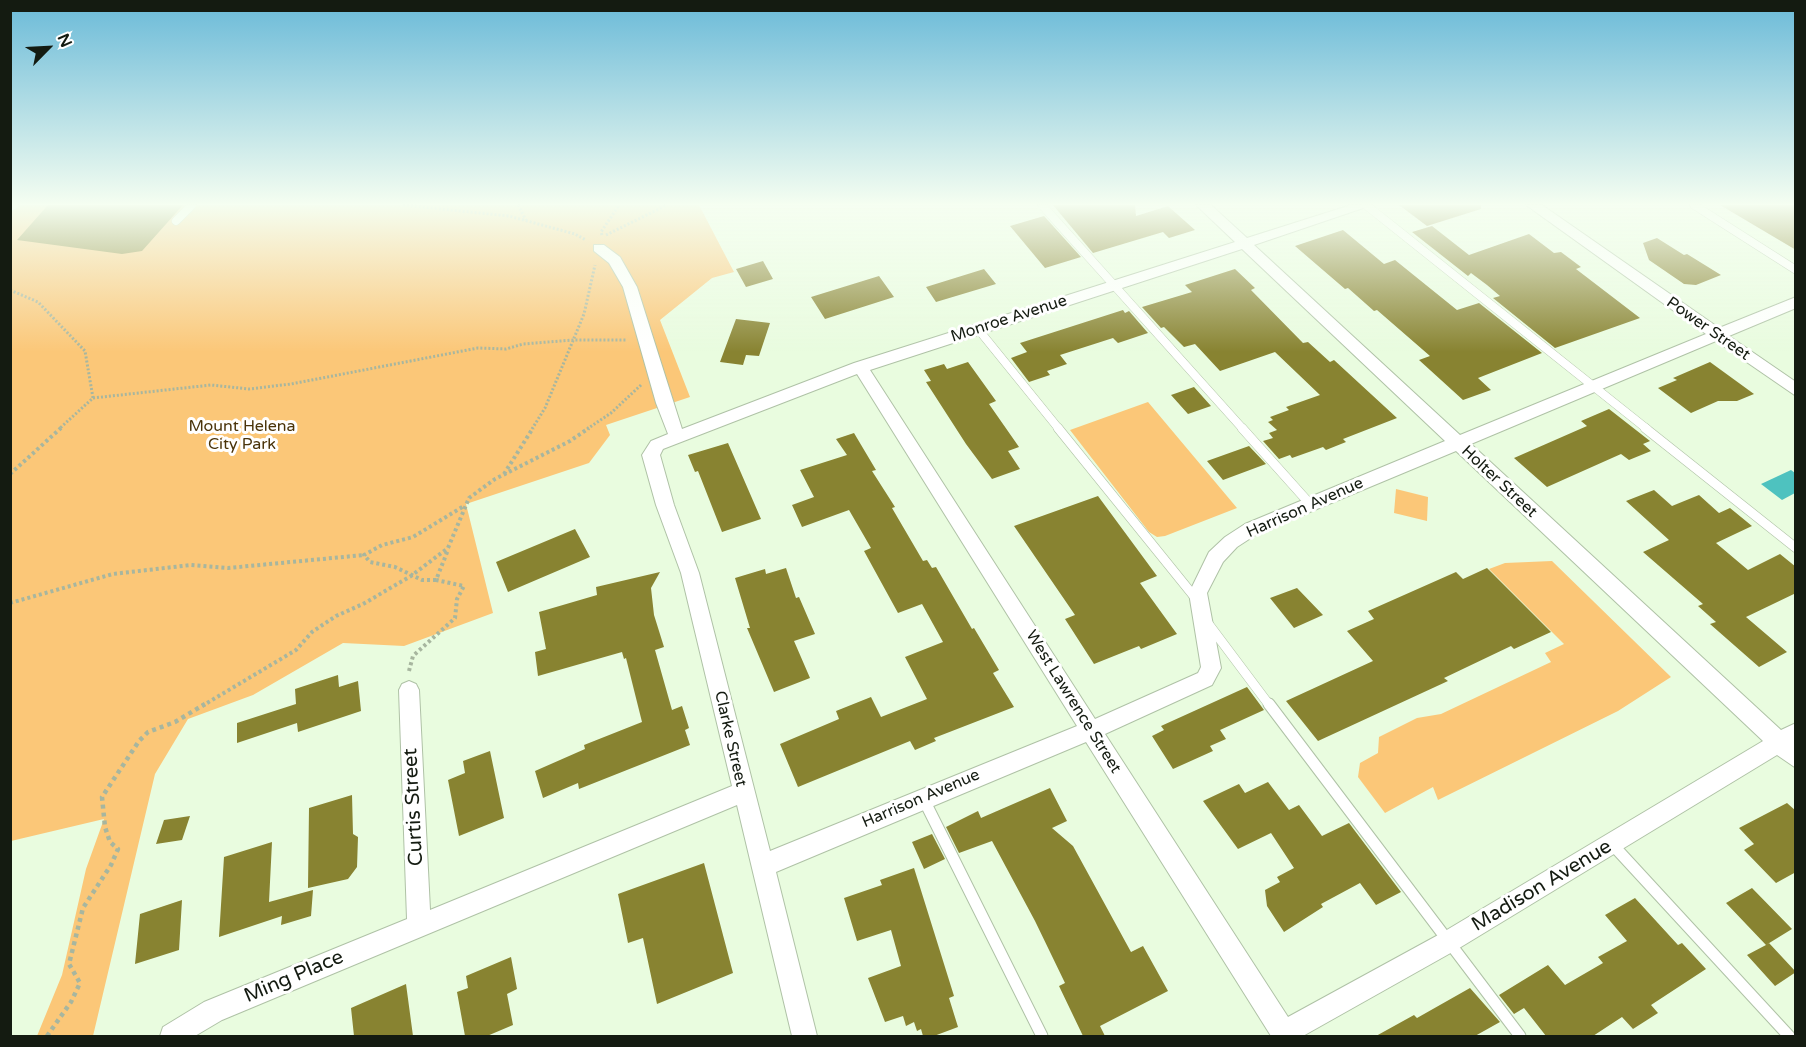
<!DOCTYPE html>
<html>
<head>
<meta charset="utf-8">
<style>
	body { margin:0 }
	#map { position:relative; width:1806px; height:1047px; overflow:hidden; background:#e9fcdf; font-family:"Varela Round",sans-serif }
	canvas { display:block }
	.frame { position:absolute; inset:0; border:12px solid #141b11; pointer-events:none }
	.north { position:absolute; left:18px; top:18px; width:60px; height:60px; -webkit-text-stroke:4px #fff; paint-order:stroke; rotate:66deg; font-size:16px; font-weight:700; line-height:24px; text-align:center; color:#141b11 }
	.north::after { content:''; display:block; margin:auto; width:21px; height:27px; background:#141b11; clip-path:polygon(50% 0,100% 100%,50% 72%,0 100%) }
</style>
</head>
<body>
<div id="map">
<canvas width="1806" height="1047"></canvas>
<div class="frame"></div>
<div class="north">N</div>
</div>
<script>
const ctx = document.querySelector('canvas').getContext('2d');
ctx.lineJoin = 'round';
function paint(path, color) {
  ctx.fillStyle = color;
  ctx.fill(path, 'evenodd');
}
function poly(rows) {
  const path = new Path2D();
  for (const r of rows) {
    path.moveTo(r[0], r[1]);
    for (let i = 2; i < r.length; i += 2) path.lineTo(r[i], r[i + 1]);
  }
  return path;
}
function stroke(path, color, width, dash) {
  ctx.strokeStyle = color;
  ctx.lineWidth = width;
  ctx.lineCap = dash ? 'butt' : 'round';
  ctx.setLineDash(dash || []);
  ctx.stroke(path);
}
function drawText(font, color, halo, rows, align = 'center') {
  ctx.font = font + ' "Varela Round",sans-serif';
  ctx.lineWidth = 6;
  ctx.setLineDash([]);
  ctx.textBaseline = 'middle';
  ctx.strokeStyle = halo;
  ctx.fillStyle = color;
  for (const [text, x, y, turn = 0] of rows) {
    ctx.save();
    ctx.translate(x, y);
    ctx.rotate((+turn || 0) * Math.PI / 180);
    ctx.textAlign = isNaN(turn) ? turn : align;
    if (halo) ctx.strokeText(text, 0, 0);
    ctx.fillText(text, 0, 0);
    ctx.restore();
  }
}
paint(poly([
	[10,205,699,205,734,272,712,278,660,320,690,397,606,425,610,435,589,463,466,504,493,613,404,646,343,643,253,695,188,719,155,774,93,1036,37,1036,62,975,86,869,104,819,11,841],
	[1148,402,1237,508,1165,536,1157,537,1149,532,1070,430],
	[1396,489,1428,497,1427,521,1394,513],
	[1552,561,1671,677,1618,711,1438,800,1433,787,1385,813,1358,777,1360,763,1378,753,1379,737,1417,718,1441,714,1551,662,1545,653,1564,644,1489,569,1505,563]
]), '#fbc778');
paint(poly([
	[1791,470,1795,473,1795,493,1782,500,1761,484]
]), '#4ec2bf');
paint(poly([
	[48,205,183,205,142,251,122,254,17,240],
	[1053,205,1135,205,1136,216,1168,206,1195,230,1169,238,1163,232,1093,253],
	[1399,205,1481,205,1481,209,1427,226],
	[1720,205,1796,205,1796,250],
	[1044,216,1081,257,1045,268,1010,226],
	[1432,226,1469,255,1529,234,1554,253,1561,252,1581,267,1576,269,1640,318,1555,348,1493,298,1500,296,1487,285,1471,273,1468,276,1412,232],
	[1343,230,1384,264,1395,260,1457,310,1479,303,1542,353,1478,378,1491,390,1463,400,1419,360,1430,356,1377,310,1374,311,1348,288,1345,289,1295,246],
	[1657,238,1684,255,1687,254,1721,275,1696,285,1684,284,1649,260,1643,243],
	[763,261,773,279,746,287,736,269],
	[984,269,996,284,936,302,926,287],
	[1235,269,1255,288,1251,290,1303,343,1308,342,1330,362,1334,360,1397,418,1343,439,1346,442,1326,450,1323,447,1292,458,1290,455,1279,459,1263,441,1273,438,1269,433,1277,430,1268,422,1273,420,1270,417,1289,410,1286,407,1320,395,1275,352,1220,371,1195,344,1184,347,1164,327,1161,328,1142,307,1192,292,1185,285],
	[879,276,894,297,825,319,811,297],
	[1123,310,1125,313,1129,311,1148,333,1118,343,1113,338,1060,355,1067,364,1047,371,1050,375,1029,382,1011,358,1027,352,1020,343],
	[736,319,770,323,759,356,746,355,743,365,720,362],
	[968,362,996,401,989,404,1019,447,1008,451,1020,469,992,479,966,444,926,382,931,381,924,370,944,364,947,369],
	[1710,362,1754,394,1737,401,1718,401,1691,413,1658,388,1677,380,1673,378],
	[1194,387,1211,406,1188,414,1171,395],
	[1609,409,1650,441,1643,444,1651,451,1629,460,1621,454,1547,487,1514,458,1587,426,1581,421],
	[854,433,876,470,872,471,895,507,892,508,923,561,927,560,932,568,936,567,972,629,974,628,999,670,993,673,1014,707,934,738,936,741,915,750,910,741,798,787,780,744,839,719,836,711,871,697,881,717,927,699,905,657,943,642,922,604,898,613,864,551,871,548,849,510,802,527,792,505,814,497,800,470,847,455,836,439],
	[728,443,761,519,722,532,698,471,695,472,688,455],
	[1249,446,1266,464,1223,480,1207,461],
	[1654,490,1672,506,1699,495,1719,513,1730,508,1752,526,1716,543,1748,570,1780,554,1796,567,1796,593,1746,617,1787,652,1759,667,1710,624,1716,622,1698,606,1703,604,1643,552,1669,540,1626,501],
	[1098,496,1157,576,1140,583,1177,634,1141,649,1139,646,1094,664,1065,619,1075,615,1014,526],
	[575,529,590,557,508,592,496,562],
	[786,568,796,598,799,597,815,634,794,641,810,678,774,692,747,628,750,628,735,578,765,569,766,574],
	[1487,568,1551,632,1514,649,1511,646,1444,678,1448,681,1318,741,1286,701,1373,661,1347,631,1374,619,1368,611,1456,572,1463,579],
	[660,572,651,588,654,615,664,647,655,650,672,710,682,706,689,728,685,730,690,745,579,789,578,783,543,798,535,771,585,749,584,745,642,722,626,658,624,659,622,652,538,676,535,652,546,649,539,612,597,595,596,587],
	[1297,588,1323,615,1294,628,1270,598],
	[338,675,339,687,358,681,361,711,298,732,297,723,237,743,237,723,296,704,295,689],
	[1247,687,1264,710,1220,730,1226,739,1210,746,1213,751,1173,769,1152,736,1164,730,1161,726],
	[490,751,504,818,459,836,448,780,465,773,463,761],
	[1268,782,1289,810,1299,805,1322,836,1349,823,1401,892,1376,905,1360,883,1321,904,1323,907,1284,932,1267,906,1265,890,1280,882,1277,877,1294,868,1271,833,1238,849,1203,801,1239,784,1245,793],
	[1050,788,1067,821,1052,828,1073,846,1131,952,1143,946,1168,991,1100,1026,1105,1036,1083,1036,1059,986,1065,983,1035,921,992,841,959,853,946,827,978,811,981,818],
	[352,795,353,834,358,837,357,867,348,879,308,888,309,808],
	[1787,803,1796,811,1796,872,1776,883,1744,850,1754,844,1739,828],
	[190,816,182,840,156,844,164,820],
	[932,834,945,859,924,869,912,842],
	[272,842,269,902,313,890,311,916,281,925,282,916,219,937,224,857],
	[704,863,733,973,657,1004,643,938,628,943,618,894],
	[914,868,954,996,949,998,958,1027,934,1036,923,1036,921,1029,917,1031,914,1022,906,1026,903,1016,885,1022,868,978,901,966,891,930,857,941,844,898,882,885,880,880],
	[1752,888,1792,929,1766,945,1769,943,1796,972,1775,986,1747,955,1766,945,1726,903],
	[1635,898,1678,945,1682,943,1706,969,1651,1005,1658,1013,1633,1029,1622,1017,1593,1036,1546,1036,1524,1008,1514,1014,1499,995,1548,965,1565,985,1603,963,1598,957,1627,941,1605,915],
	[182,900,179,950,135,964,140,914],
	[511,957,517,989,507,994,513,1025,487,1036,465,1036,457,992,468,988,466,976],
	[406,984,413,1036,354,1036,351,1008],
	[1470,988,1500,1022,1475,1036,1376,1036,1414,1015,1417,1018]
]), '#888331');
const laneFar2 = poly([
	[1042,205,1243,429],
	[1366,205,1647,429],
	[1694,205,1796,270],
	[10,207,14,205],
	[176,221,192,205],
	[978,329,1059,429]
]);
const laneFar1 = poly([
	[1058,428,1197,600],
	[1242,428,1310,504],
	[1645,428,1796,548],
	[1207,622,1270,706]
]);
const lane = poly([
	[1269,704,1520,1036],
	[923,798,1042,1036],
	[1612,844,1789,1036]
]);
const street = poly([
	[1196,205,1211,205,1247,238,1351,205,1372,205,1254,245,1460,435,1706,334,1526,205,1542,205,1719,328,1796,297,1796,308,1729,336,1796,382,1796,396,1716,341,1471,444,1781,730,1796,723,1796,768,1777,755,1456,950,1303,1036,1271,1036,1086,742,776,872,817,1036,792,1036,737,805,222,1020,195,1036,160,1036,163,1027,204,1002,407,919,399,690,402,684,409,681,416,684,419,690,430,910,732,786,681,573,656,505,642,455,651,441,668,434,656,403,623,287,609,263,594,251,594,245,604,245,620,257,637,287,682,429,854,363,1235,242,1196,205],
	[1242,249,1445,441,1245,524,1225,537,1209,552,1189,593,1201,667,1198,673,1095,719,870,370,1242,249],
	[857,374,1077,726,770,851,699,573,674,505,660,455,663,449,857,374],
	[1456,451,1763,741,1440,934,1288,1017,1105,734,1212,685,1221,668,1207,593,1223,562,1237,547,1257,534,1456,451]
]);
stroke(laneFar2, '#afc2a6', 9);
stroke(laneFar1, '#afc2a6', 10);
stroke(lane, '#afc2a6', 13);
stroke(street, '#afc2a6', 2);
stroke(poly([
	[403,205,509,216,575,234,586,240],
	[518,205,526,220],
	[602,235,601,232,619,205],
	[606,235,667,205],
	[10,290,38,302,85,351,93,398,59,429],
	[93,398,211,385,249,389,291,384,478,348,506,349,523,344,573,340,626,340],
	[532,429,545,408,584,314,595,265],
	[587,429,611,413,641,385]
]), '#a7b69f', 3, [2, 2]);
stroke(poly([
	[10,474,61,428],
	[504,474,533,428],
	[436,580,422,580,395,567,370,562,364,555,382,545,413,537,464,506],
	[10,603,113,574,191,565,228,568,364,555],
	[409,671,413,656,455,618,457,599,464,586,436,580,448,550],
	[202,706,296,650,312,632,336,616,363,604,411,576,448,548,469,498,495,479,570,441,589,428]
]), '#a7b69f', 4, [3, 3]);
stroke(poly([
	[47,1036,71,1002,80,983,69,964,83,908,111,865,118,849,110,842,105,827,102,797,139,741,148,732,175,722,205,704]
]), '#a7b69f', 4.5, [4, 4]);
stroke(laneFar2, '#fff', 8);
stroke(laneFar1, '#fff', 9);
stroke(lane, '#fff', 11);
paint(street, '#fff');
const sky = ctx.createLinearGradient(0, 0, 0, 352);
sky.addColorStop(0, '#6abad8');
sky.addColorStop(0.58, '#f5fef1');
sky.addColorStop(1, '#f5fef100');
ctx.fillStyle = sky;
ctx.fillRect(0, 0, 1806, 352);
drawText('16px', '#141b11', '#fff', [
	["Monroe Avenue",1009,319,-18],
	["Power Street",1708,329,35],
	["Holter Street",1499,482,43],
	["Harrison Avenue",1305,508,-24],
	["West Lawrence Street",1073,702,58],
	["Clarke Street",730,739,77],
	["Harrison Avenue",921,799,-23]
]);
drawText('16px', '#4a3309', '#fff', [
	["Mount Helena",242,427],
	["City Park",242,445]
]);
drawText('20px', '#141b11', '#fff', [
	["Curtis Street",414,807,-93],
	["Madison Avenue",1542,886,-31],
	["Ming Place",294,977,-23]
]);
</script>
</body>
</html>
